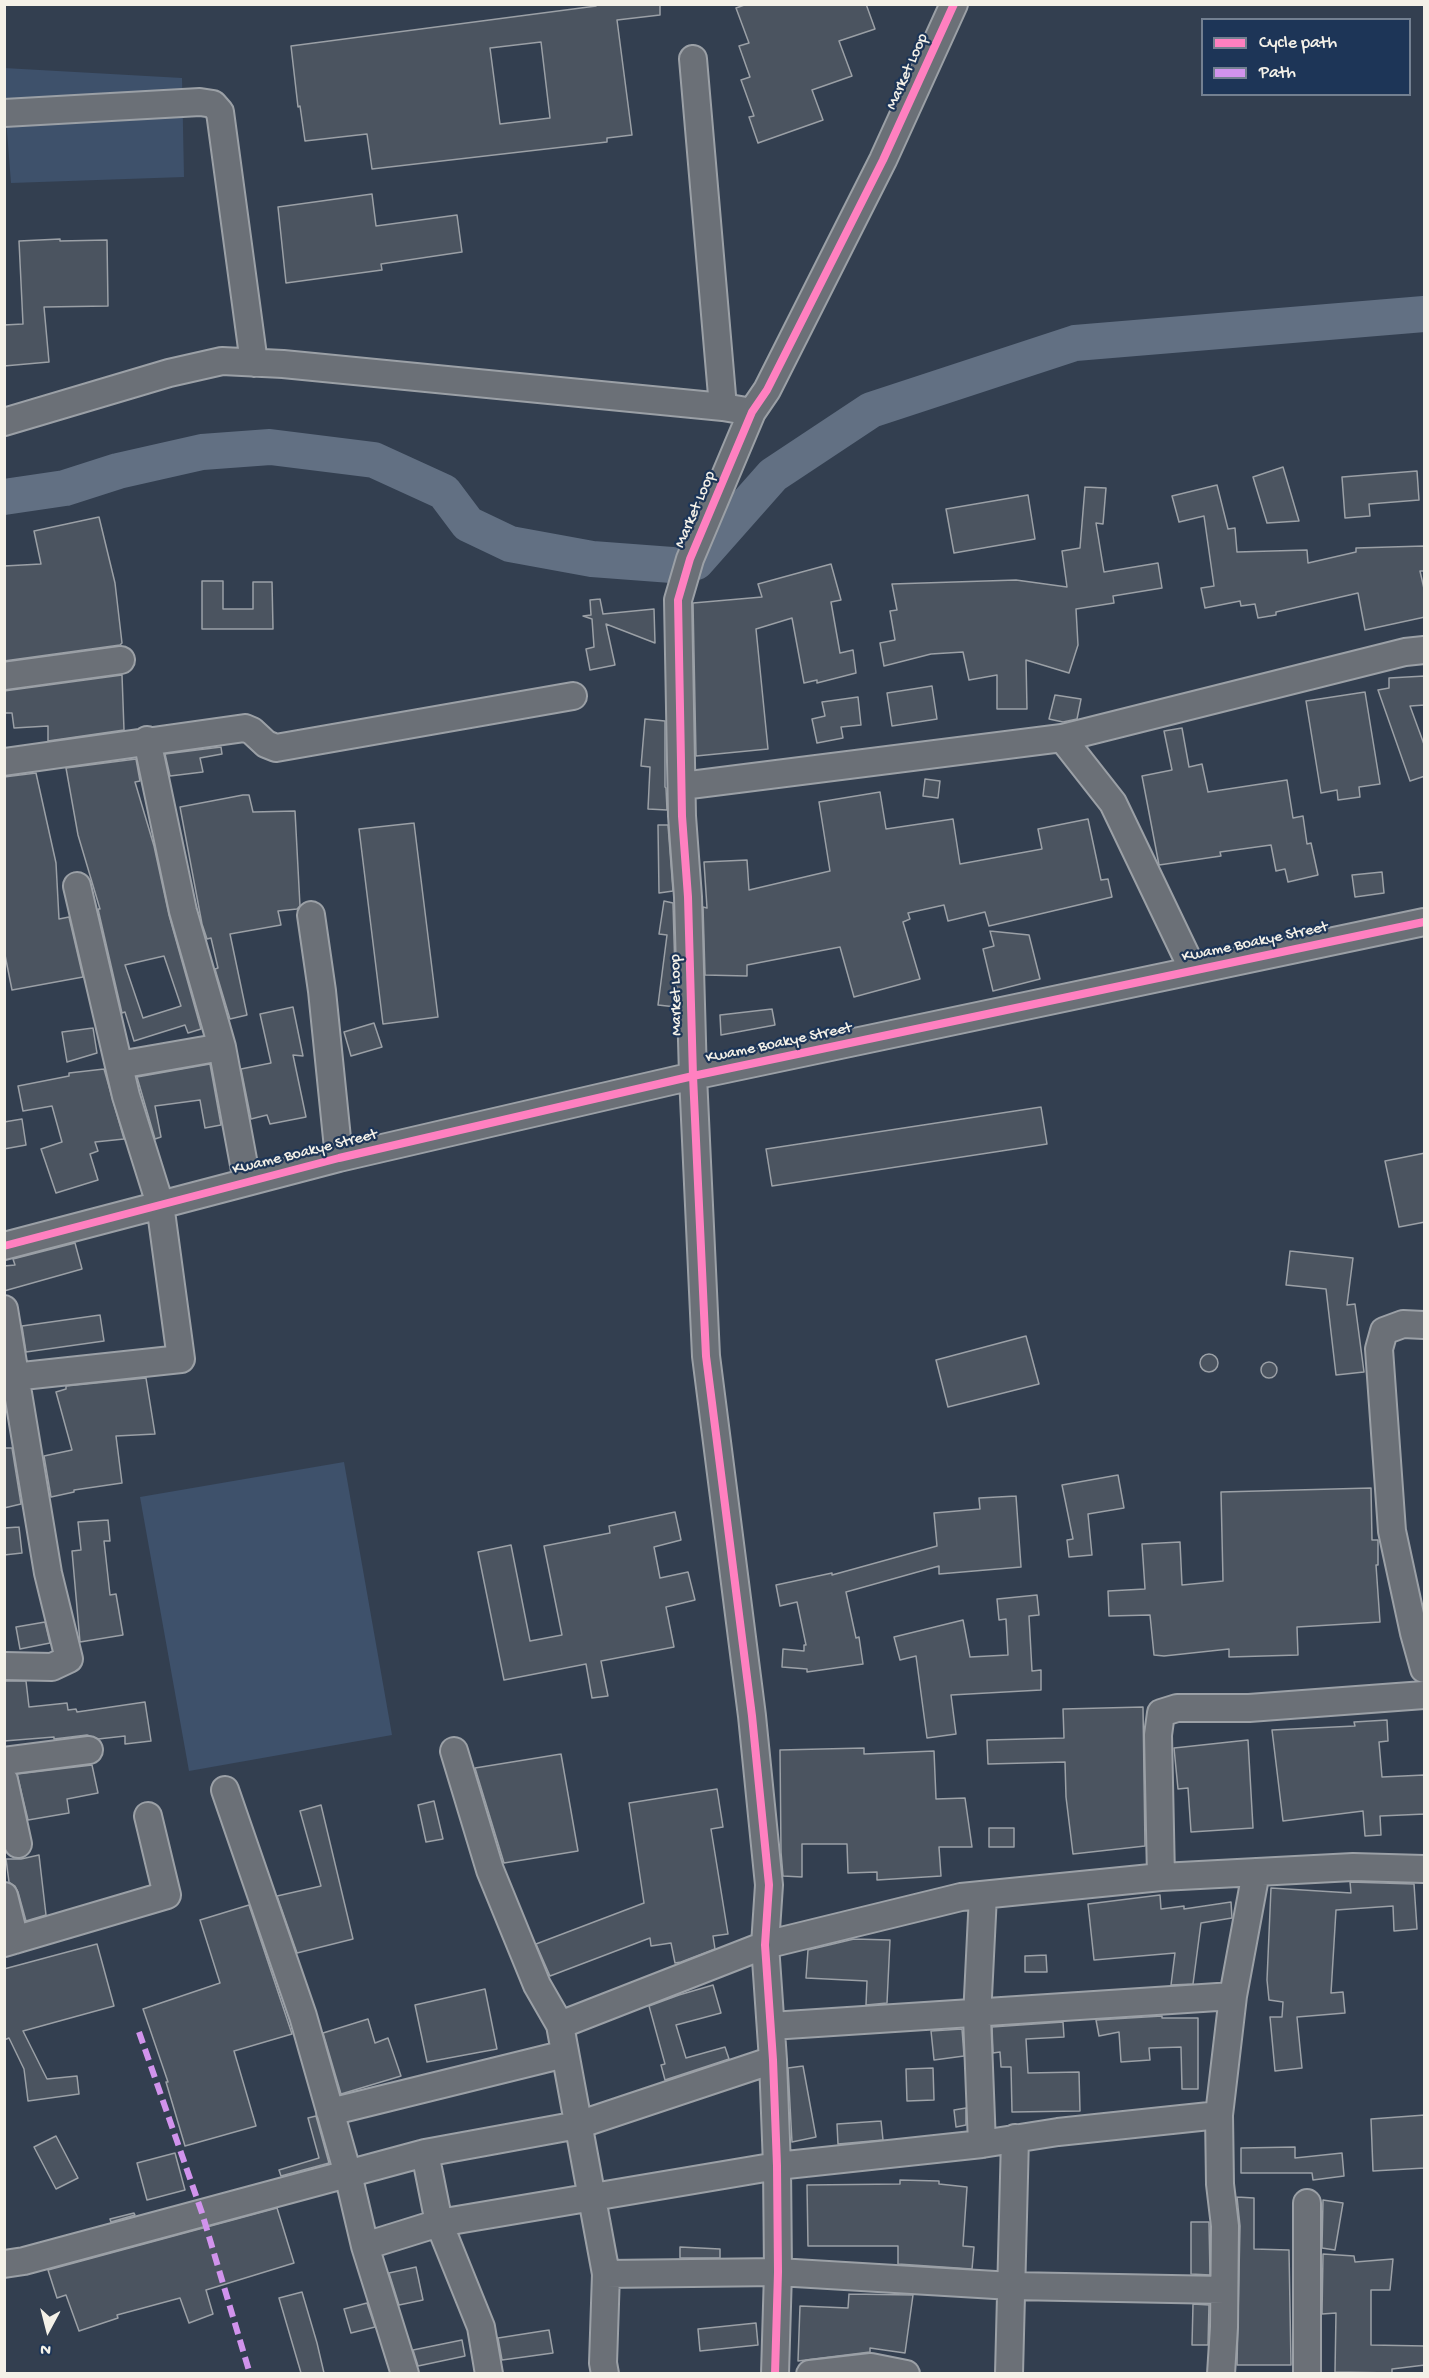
<!DOCTYPE html>
<html>
<head>
<meta charset="utf-8">
<style>
	body { margin:0 }
	#map { position:relative; width:1429px; height:2378px; overflow:hidden; background:#333f50; font-family:"Gochi Hand",sans-serif }
	canvas { display:block }
	.frame { position:absolute; inset:0; border:6px solid #f4f1e8; pointer-events:none }
	.legend { position:absolute; left:1201px; top:18px; width:210px; height:78px; box-sizing:border-box; background:#1d3557; border:2px solid #738091; margin:0; padding:8px 10px; list-style:none; font-size:18px; color:#f4f1e8 }
	.legend li { display:flex; align-items:center; gap:12px; height:30px }
	.legend b { width:30px; border:2px solid #738091 }
	.north { position:absolute; left:18px; top:2300px; width:60px; height:60px; -webkit-text-stroke:4px #1d3557; paint-order:stroke; rotate:187deg; font-size:16px; font-weight:700; line-height:24px; text-align:center; color:#f4f1e8 }
	.north::after { content:''; display:block; margin:auto; width:21px; height:27px; background:#f4f1e8; clip-path:polygon(50% 0,100% 100%,50% 72%,0 100%) }
</style>
</head>
<body>
<div id="map">
<canvas width="1429" height="2378"></canvas>
<div class="frame"></div>
<ul class="legend">
<li><b style="height:8px;background:#ff80c0"></b>Cycle path</li>
<li><b style="height:8px;background:#d193ec"></b>Path</li>
</ul>
<div class="north">N</div>
</div>
<script>
const ctx = document.querySelector('canvas').getContext('2d');
ctx.lineJoin = 'round';
function paint(path, color) {
  ctx.fillStyle = color;
  ctx.fill(path, 'evenodd');
}
function poly(rows) {
  const path = new Path2D();
  for (const r of rows) {
    if (r.length === 3) {
      path.moveTo(r[0] + r[2], r[1]);
      path.arc(r[0], r[1], r[2], 0, 2 * Math.PI);
      continue;
    }
    path.moveTo(r[0], r[1]);
    for (let i = 2; i < r.length; i += 2) path.lineTo(r[i], r[i + 1]);
  }
  return path;
}
function stroke(path, color, width, dash) {
  ctx.strokeStyle = color;
  ctx.lineWidth = width;
  ctx.lineCap = dash ? 'butt' : 'round';
  ctx.setLineDash(dash || []);
  ctx.stroke(path);
}
function drawText(font, color, halo, rows, align = 'center') {
  ctx.font = font + ' "Gochi Hand",sans-serif';
  ctx.lineWidth = 4.5;
  ctx.setLineDash([]);
  ctx.textBaseline = 'middle';
  ctx.strokeStyle = halo;
  ctx.fillStyle = color;
  for (const [text, x, y, turn = 0] of rows) {
    ctx.save();
    ctx.translate(x, y);
    ctx.rotate((+turn || 0) * Math.PI / 180);
    ctx.textAlign = isNaN(turn) ? turn : align;
    if (halo) ctx.strokeText(text, 0, 0);
    ctx.fillText(text, 0, 0);
    ctx.restore();
  }
}
paint(poly([
	[4,68,182,78,184,177,11,183,5,106],
	[344,1462,392,1735,189,1771,140,1497]
]), '#3e516b');
stroke(poly([
	[4,497,65,488,118,471,202,452,270,447,374,460,444,492,468,524,510,544,592,559,672,565],
	[696,562,773,475,871,410,1075,343,1424,314]
]), '#627083', 36);
const building = poly([
	[595,4,660,4,660,15,617,20,632,135,607,138,607,142,372,169,367,134,305,141,300,106,298,107,291,46,596,6,595,4],
	[541,42,550,118,500,124,490,48,541,42],
	[747,4,866,4,875,29,839,41,852,76,812,90,823,120,758,143,749,117,754,116,741,80,750,77,739,46,749,43,736,8,747,4],
	[372,194,376,226,457,215,462,252,381,264,382,270,286,283,278,207,372,194],
	[60,239,60,241,107,240,108,306,44,307,49,362,4,366,4,325,23,324,19,241,60,239],
	[1283,467,1299,521,1267,523,1253,477,1283,467],
	[1417,471,1419,500,1369,504,1370,516,1345,518,1342,477,1417,471],
	[1217,485,1228,529,1235,528,1237,552,1307,550,1308,563,1356,552,1356,548,1424,546,1425,571,1420,571,1425,593,1425,617,1365,630,1358,593,1276,612,1276,615,1258,618,1255,604,1241,606,1240,601,1205,608,1201,588,1214,586,1204,516,1179,522,1172,496,1217,485],
	[1085,487,1106,488,1103,524,1096,523,1104,572,1158,563,1162,588,1113,596,1114,603,1076,609,1078,645,1069,673,1026,660,1027,709,997,709,997,675,969,680,963,652,931,654,884,666,880,643,895,640,890,611,897,610,892,584,1016,580,1067,587,1062,551,1080,548,1085,487],
	[1028,495,1035,539,954,553,946,509,1028,495],
	[99,517,115,583,122,643,120,645,4,661,4,566,41,564,34,531,99,517],
	[831,564,841,600,831,602,840,653,853,650,856,673,817,683,817,680,804,683,792,618,756,629,768,749,696,756,693,603,762,597,758,584,831,564],
	[202,581,223,581,223,609,253,609,253,582,272,582,273,629,202,629,202,581],
	[600,599,603,614,654,609,655,643,606,624,615,665,590,670,586,649,594,647,592,619,583,616,591,615,590,600,600,599],
	[122,675,124,730,48,741,48,726,14,728,12,713,4,713,4,691,122,675],
	[1425,676,1425,705,1410,706,1425,747,1425,776,1410,781,1378,690,1389,688,1389,678,1425,676],
	[932,686,937,719,892,726,887,693,932,686],
	[1365,692,1380,784,1359,787,1360,797,1338,800,1337,790,1321,793,1306,701,1365,692],
	[1055,695,1081,699,1077,719,1063,722,1049,719,1055,695],
	[858,697,861,725,841,727,843,738,817,743,812,719,825,716,822,702,858,697],
	[645,719,665,721,665,787,666,788,667,810,648,809,650,767,641,766,645,719],
	[1182,728,1189,767,1202,764,1208,792,1287,780,1293,818,1303,816,1307,844,1311,843,1318,875,1288,882,1285,869,1276,871,1271,845,1220,852,1221,856,1159,865,1142,776,1172,770,1164,731,1182,728],
	[221,747,222,754,200,758,203,772,170,776,165,754,221,747],
	[136,759,140,781,135,782,154,846,169,915,201,1029,188,1033,185,1025,134,1041,125,1012,122,1013,98,909,100,909,78,835,66,768,136,759],
	[164,956,181,1006,143,1018,125,965,164,956],
	[36,773,56,863,59,919,69,917,83,977,12,990,4,950,4,777,36,773],
	[925,779,940,781,938,798,923,796,925,779],
	[880,792,886,829,953,819,960,864,1042,849,1038,829,1088,819,1101,880,1108,879,1112,897,989,926,985,912,948,921,944,905,908,913,910,919,903,922,920,979,854,997,840,947,747,965,747,976,705,975,703,907,707,908,704,862,747,860,749,890,830,871,819,802,880,792],
	[243,795,249,795,253,812,295,811,300,906,297,909,278,911,281,925,230,934,247,1015,230,1019,215,969,218,968,211,938,207,939,202,924,180,807,243,795],
	[414,823,438,1017,383,1024,359,829,414,823],
	[658,825,668,825,673,891,659,893,658,825],
	[1382,872,1384,893,1355,897,1352,875,1382,872],
	[664,901,673,903,676,1007,658,1005,667,935,659,934,664,901],
	[990,931,1029,935,1040,979,993,991,983,949,994,946,990,931],
	[293,1007,303,1056,293,1055,306,1117,270,1124,267,1115,251,1119,241,1069,271,1063,260,1014,293,1007],
	[772,1009,775,1025,721,1035,720,1015,772,1009],
	[374,1023,382,1047,351,1056,344,1032,374,1023],
	[93,1028,97,1053,67,1062,62,1032,93,1028],
	[210,1064,221,1125,205,1128,200,1100,155,1106,161,1137,155,1139,137,1077,210,1064],
	[104,1069,124,1139,95,1142,98,1151,90,1154,98,1180,56,1193,41,1149,62,1142,52,1106,23,1111,18,1086,69,1076,69,1073,104,1069],
	[1041,1107,1047,1144,772,1186,766,1149,1041,1107],
	[22,1119,26,1145,4,1149,4,1122,22,1119],
	[1425,1153,1425,1222,1399,1227,1385,1161,1425,1153],
	[75,1243,82,1269,4,1291,4,1266,15,1265,13,1259,75,1243],
	[1290,1251,1353,1258,1347,1305,1355,1304,1364,1372,1336,1375,1326,1289,1286,1285,1290,1251],
	[100,1315,104,1341,26,1352,22,1326,100,1315],
	[1026,1336,1039,1384,948,1407,936,1360,1026,1336],
	[1209,1363,9],
	[1269,1370,8],
	[146,1378,155,1434,116,1436,122,1483,74,1490,74,1492,51,1497,44,1456,72,1450,56,1392,66,1389,66,1386,146,1378],
	[4,1448,12,1448,21,1504,4,1508,4,1448],
	[1118,1475,1124,1508,1088,1514,1092,1555,1069,1557,1067,1540,1073,1539,1062,1485,1118,1475],
	[1371,1488,1372,1540,1378,1540,1378,1565,1376,1565,1380,1622,1297,1627,1298,1655,1229,1657,1229,1649,1164,1656,1154,1655,1150,1615,1109,1616,1108,1591,1145,1589,1142,1544,1180,1542,1182,1585,1223,1581,1221,1492,1371,1488],
	[1016,1496,1021,1567,939,1574,939,1566,846,1592,856,1638,859,1637,863,1664,807,1672,807,1669,782,1667,783,1649,804,1651,804,1645,806,1645,797,1602,780,1606,776,1585,832,1573,832,1575,937,1546,934,1513,980,1509,979,1498,1016,1496],
	[675,1512,681,1540,654,1547,660,1578,688,1572,695,1600,666,1607,674,1647,601,1661,608,1696,592,1698,586,1664,504,1680,478,1552,511,1545,530,1641,562,1635,544,1546,610,1533,609,1526,675,1512],
	[108,1520,110,1541,104,1541,110,1595,116,1594,123,1635,80,1642,72,1551,81,1550,78,1522,108,1520],
	[19,1527,22,1553,4,1555,4,1528,19,1527],
	[1037,1595,1039,1615,1029,1616,1032,1671,1041,1670,1041,1690,951,1695,956,1734,927,1738,916,1656,900,1660,894,1637,963,1620,970,1657,1008,1655,1006,1619,999,1620,997,1599,1037,1595],
	[45,1622,50,1643,20,1649,16,1627,45,1622],
	[4,1681,26,1681,29,1707,67,1703,68,1710,76,1709,77,1712,145,1702,151,1741,125,1744,125,1736,98,1739,87,1735,54,1739,54,1737,4,1741,4,1681],
	[1143,1707,1145,1846,1073,1854,1066,1797,1065,1762,988,1764,987,1740,1064,1738,1063,1709,1143,1707],
	[1387,1720,1388,1741,1379,1742,1382,1777,1424,1775,1425,1814,1380,1816,1381,1835,1365,1836,1363,1811,1283,1821,1272,1730,1355,1726,1354,1722,1387,1720],
	[1248,1740,1253,1828,1191,1832,1188,1788,1178,1789,1174,1748,1248,1740],
	[864,1748,864,1754,934,1751,936,1799,965,1798,972,1847,939,1847,941,1876,877,1880,877,1872,848,1873,847,1844,802,1844,802,1877,783,1876,781,1852,780,1750,864,1748],
	[561,1754,578,1851,504,1863,475,1768,561,1754],
	[92,1765,98,1793,67,1799,69,1813,28,1820,17,1774,92,1765],
	[717,1789,723,1827,711,1829,728,1934,713,1936,715,1949,681,1962,675,1963,671,1943,651,1946,650,1938,550,1976,536,1944,644,1903,629,1803,717,1789],
	[434,1801,443,1839,426,1842,418,1805,434,1801],
	[321,1805,353,1939,297,1953,277,1896,321,1886,300,1811,321,1805],
	[989,1828,1014,1828,1014,1847,989,1847,989,1828],
	[39,1855,46,1915,26,1921,18,1892,15,1886,9,1882,6,1859,21,1859,39,1855],
	[1350,1882,1414,1884,1417,1929,1394,1931,1393,1906,1336,1910,1331,1993,1343,1992,1345,2013,1297,2017,1302,2068,1275,2071,1270,2017,1282,2017,1283,2002,1269,2000,1267,1980,1271,1888,1351,1893,1350,1882],
	[1160,1895,1161,1909,1184,1906,1184,1909,1231,1902,1232,1918,1201,1923,1193,1984,1171,1985,1175,1953,1094,1960,1088,1904,1160,1895],
	[249,1905,292,2034,234,2051,256,2126,185,2146,166,2082,168,2082,143,2009,220,1983,200,1920,249,1905],
	[854,1939,890,1940,887,2003,866,2005,867,1981,806,1978,808,1950,854,1939],
	[97,1944,114,2006,23,2031,47,2079,77,2076,79,2094,28,2101,24,2069,9,2038,4,2040,4,1969,97,1944],
	[1046,1955,1047,1972,1025,1972,1025,1956,1046,1955],
	[713,1985,721,2013,676,2025,686,2058,725,2047,729,2059,665,2080,661,2065,665,2064,649,2006,679,1995,713,1985],
	[485,1989,497,2049,427,2062,415,2005,485,1989],
	[1162,2016,1162,2018,1198,2018,1198,2089,1182,2089,1181,2047,1149,2048,1150,2060,1121,2062,1119,2032,1099,2036,1096,2020,1162,2016],
	[368,2019,375,2043,388,2038,401,2076,341,2094,323,2033,368,2019],
	[1063,2022,1064,2037,1026,2039,1028,2073,1079,2072,1080,2111,1012,2112,1011,2067,1001,2067,1000,2052,993,2053,992,2027,1063,2022],
	[962,2029,964,2056,934,2060,931,2031,962,2029],
	[803,2066,816,2137,792,2142,788,2068,803,2066],
	[933,2068,934,2100,907,2101,906,2069,933,2068],
	[966,2108,966,2125,956,2127,954,2110,966,2108],
	[1425,2115,1425,2168,1373,2171,1371,2119,1425,2115],
	[316,2116,329,2163,281,2176,279,2170,319,2158,308,2118,316,2116],
	[881,2121,883,2140,838,2144,837,2124,881,2121],
	[56,2136,78,2178,56,2189,34,2147,56,2136],
	[1295,2147,1295,2158,1342,2153,1344,2176,1313,2180,1312,2173,1241,2173,1241,2148,1295,2147],
	[175,2153,185,2190,147,2200,137,2163,175,2153],
	[900,2180,939,2181,939,2184,967,2187,963,2246,974,2247,972,2269,898,2264,898,2246,808,2246,807,2185,900,2184,900,2180],
	[1237,2197,1254,2198,1254,2249,1289,2250,1291,2365,1237,2365,1240,2226,1237,2197],
	[1323,2200,1343,2203,1335,2250,1322,2248,1323,2200],
	[277,2208,294,2263,206,2290,213,2314,189,2323,180,2298,117,2315,118,2318,79,2331,66,2295,57,2298,48,2270,277,2208],
	[134,2213,135,2215,111,2222,110,2219,134,2213],
	[1191,2222,1209,2222,1210,2275,1191,2274,1191,2222],
	[680,2247,720,2249,720,2258,680,2258,680,2247],
	[1323,2254,1354,2256,1355,2262,1393,2259,1390,2290,1371,2290,1371,2345,1425,2346,1425,2365,1392,2369,1392,2373,1335,2372,1336,2313,1322,2314,1323,2254],
	[416,2267,423,2300,399,2305,389,2273,416,2267],
	[302,2292,317,2343,324,2373,301,2373,279,2298,302,2292],
	[849,2294,913,2295,905,2353,870,2348,870,2352,798,2361,800,2306,848,2308,849,2294],
	[367,2303,375,2327,351,2333,344,2309,367,2303],
	[1193,2304,1209,2305,1208,2345,1192,2345,1193,2304],
	[756,2323,758,2345,700,2351,698,2329,756,2323],
	[549,2330,553,2353,502,2360,498,2338,549,2330],
	[462,2340,465,2356,418,2366,413,2350,462,2340]
]);
paint(building, '#4b5460');
stroke(building, '#9ba0a6', 1.5);
const minor = poly([
	[693,59,723,407],
	[4,113,200,102,213,104,220,112,254,363],
	[4,422,169,373,222,361,283,364,723,407,752,412],
	[4,676,121,660],
	[1062,738,1405,652,1424,650],
	[147,740,183,911,222,1047,247,1181],
	[4,762,245,728,252,731,266,744,276,748,573,696],
	[682,786,1062,738,1113,803,1193,970],
	[311,915,322,991,339,1158],
	[119,1065,222,1047],
	[4,1246,339,1158,693,1076,1424,922],
	[4,1309,48,1573,69,1659,52,1667,4,1666],
	[1424,1325,1403,1324,1384,1331,1379,1349,1392,1531,1414,1633,1424,1669],
	[4,1378,181,1359,160,1204,126,1096,77,886],
	[454,1751,490,1870,537,1985,560,2025,765,1945,961,1897,1161,1877,1353,1867,1424,1869],
	[4,1761,89,1750],
	[4,1780,18,1844],
	[225,1790,303,2016,348,2174,365,2246,405,2374],
	[1161,1877,1158,1735,1161,1713,1177,1708,1249,1708,1424,1695],
	[4,1896,15,1940],
	[4,1943,167,1895,148,1816],
	[560,2025,606,2274,603,2363,605,2374],
	[771,2026,1233,1996],
	[330,2112,565,2054],
	[982,2144,977,2017,983,1895],
	[425,2153,439,2223,481,2327,489,2374],
	[1307,2203,1307,2374],
	[365,2246,439,2223,777,2166,982,2144,1058,2132,1219,2115],
	[4,2264,24,2261,425,2153,578,2125,773,2060],
	[606,2274,778,2272,1012,2286,1224,2290],
	[775,2374,778,2272,777,2166,773,2060,765,1945,769,1885,752,1716,706,1356,693,1076,688,897,682,816,678,600,690,559,752,412,767,390,883,160,954,4],
	[810,2374,871,2367,906,2374],
	[1009,2374,1015,2138],
	[1221,2374,1224,2327,1225,2226,1220,2184,1219,2115,1233,1996,1256,1872]
]);
stroke(minor, '#9ba0a6', 30);
stroke(minor, '#6b7077', 26);
stroke(poly([
	[139,2032,202,2213,250,2374]
]), '#d193ec', 6, [12, 6]);
stroke(poly([
	[4,1246,339,1158,693,1076,1424,922],
	[775,2374,778,2272,777,2166,773,2060,765,1945,769,1885,752,1716,706,1356,693,1076,688,897,682,816,678,600,690,559,752,412,767,390,883,160,954,4]
]), '#ff80c0', 8);
drawText('16px', '#f4f1e8', '#1d3557', [
	["Market Loop",908,72,-66],
	["Market Loop",696,510,-67],
	["Kwame Boakye Street",1255,943,-12],
	["Market Loop",677,995,-91],
	["Kwame Boakye Street",779,1044,-12],
	["Kwame Boakye Street",305,1153,-14]
]);
</script>
</body>
</html>
